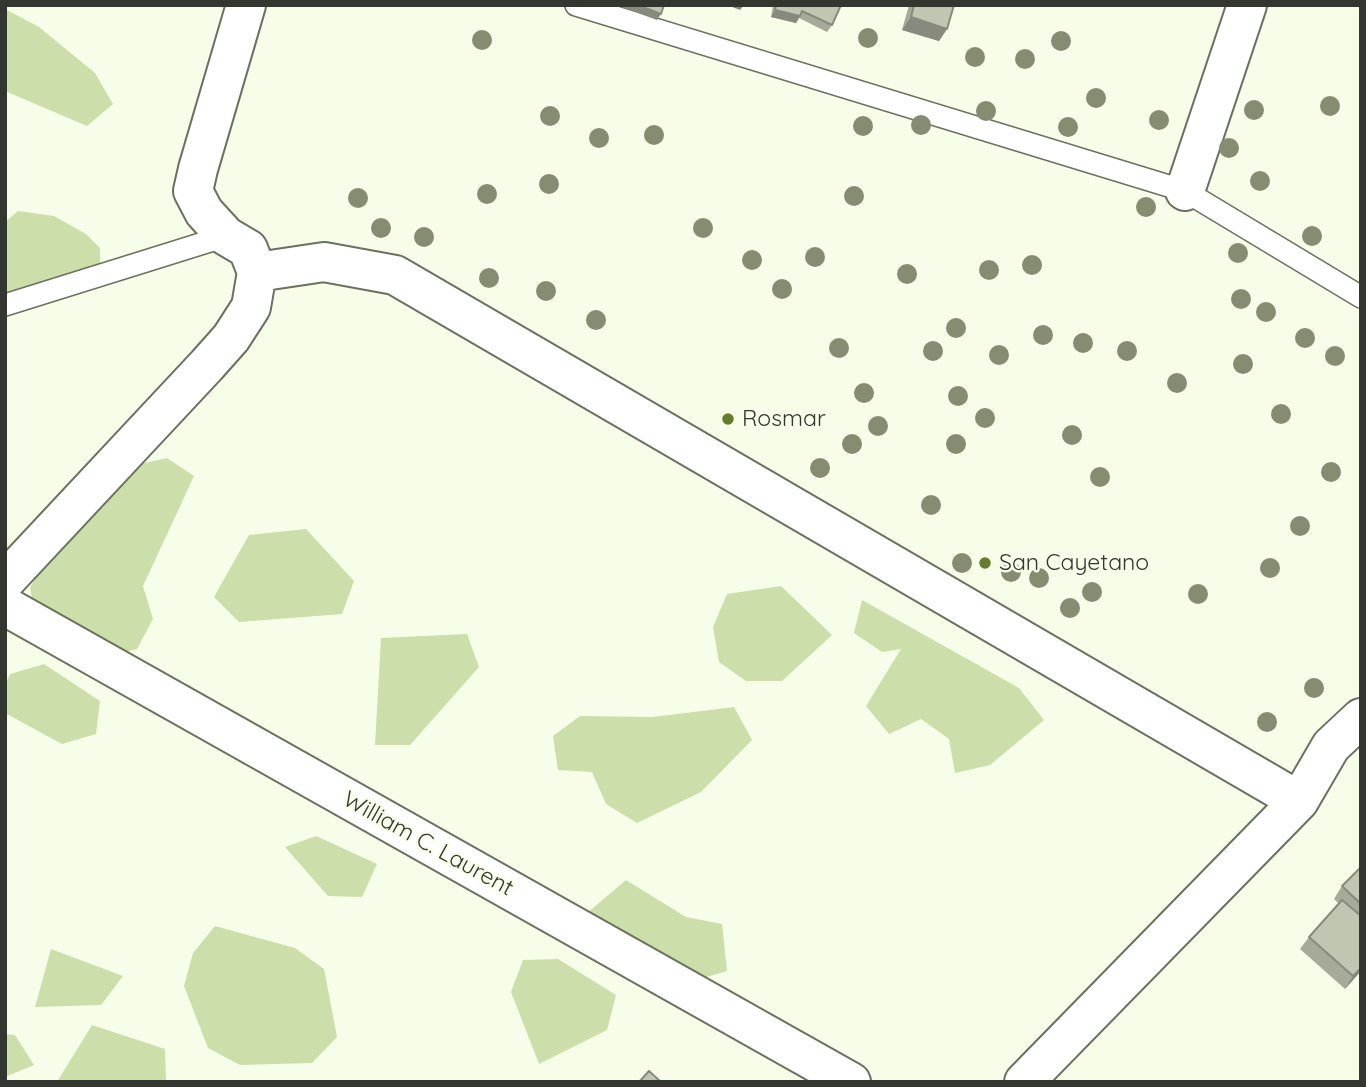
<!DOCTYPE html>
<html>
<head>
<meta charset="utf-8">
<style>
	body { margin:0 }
	#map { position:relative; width:1366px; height:1087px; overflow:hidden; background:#f6fee9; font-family:Quicksand,sans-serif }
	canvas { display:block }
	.frame { position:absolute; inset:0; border:7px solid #34372f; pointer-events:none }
</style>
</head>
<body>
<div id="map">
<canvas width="1366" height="1087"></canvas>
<div class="frame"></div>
</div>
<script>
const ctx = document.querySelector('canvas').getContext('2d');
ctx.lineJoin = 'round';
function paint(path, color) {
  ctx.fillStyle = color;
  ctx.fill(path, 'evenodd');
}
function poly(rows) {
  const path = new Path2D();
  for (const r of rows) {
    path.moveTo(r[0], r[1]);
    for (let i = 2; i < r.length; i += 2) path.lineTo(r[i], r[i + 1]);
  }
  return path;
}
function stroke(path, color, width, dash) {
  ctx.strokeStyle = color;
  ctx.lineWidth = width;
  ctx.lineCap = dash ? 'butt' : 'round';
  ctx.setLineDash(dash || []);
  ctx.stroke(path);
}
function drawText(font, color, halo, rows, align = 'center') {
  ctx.font = font + ' Quicksand,sans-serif';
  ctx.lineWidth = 5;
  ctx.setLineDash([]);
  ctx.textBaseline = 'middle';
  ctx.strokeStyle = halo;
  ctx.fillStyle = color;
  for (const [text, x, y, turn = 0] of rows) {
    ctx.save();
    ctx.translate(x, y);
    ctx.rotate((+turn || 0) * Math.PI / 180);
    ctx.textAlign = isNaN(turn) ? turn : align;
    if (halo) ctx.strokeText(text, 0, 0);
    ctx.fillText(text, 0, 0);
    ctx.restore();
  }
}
paint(poly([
	[7,10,39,27,95,73,113,104,87,126,5,91,5,11],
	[18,211,54,216,86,234,100,248,100,266,5,303,5,222],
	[167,458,194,476,143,586,153,619,137,649,103,657,37,631,30,587,38,575,131,466],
	[306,529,354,581,342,614,239,622,214,597,249,535],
	[781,586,832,635,782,681,746,681,719,662,713,627,727,594],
	[862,600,1019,688,1044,720,990,765,955,773,949,739,921,719,889,734,866,706,901,649,882,652,854,633],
	[467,634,479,667,410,745,375,745,381,638],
	[44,664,100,701,96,734,62,744,5,713,5,685,10,674],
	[734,707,752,740,701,792,637,823,606,804,592,772,558,770,553,736,580,716,653,717],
	[316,836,377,864,362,897,328,896,285,847],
	[626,880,686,917,722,924,727,971,693,981,574,924],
	[215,926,295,948,324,969,337,1037,312,1063,240,1065,208,1048,184,986,193,953],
	[51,949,123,976,101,1005,35,1007],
	[558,959,616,995,607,1030,539,1064,511,992,523,960],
	[92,1025,165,1049,166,1082,57,1082],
	[5,1034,15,1035,34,1065,5,1077]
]), '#ccdea9');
const lane = poly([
	[576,5,1185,191,1361,297],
	[5,305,226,236]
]);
const street = poly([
	[1185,191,1247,5],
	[257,272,324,262,395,275,1299,801],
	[5,581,207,365,231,338,251,307,257,272,248,249,226,236,204,212,193,191,198,169,246,5],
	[5,606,851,1082],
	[1024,1082,1299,801,1331,746,1361,718]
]);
stroke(lane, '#6b715f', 24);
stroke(street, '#6b715f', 42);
stroke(lane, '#fff', 21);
stroke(street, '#fff', 38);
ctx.fillStyle = '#848d71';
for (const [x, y] of [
	[868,38],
	[482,40],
	[1061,41],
	[975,57],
	[1025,59],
	[1096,98],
	[1330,106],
	[1254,110],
	[986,111],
	[550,116],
	[1159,120],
	[921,125],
	[863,126],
	[1068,127],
	[654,135],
	[599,138],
	[1229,148],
	[1260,181],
	[549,184],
	[487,194],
	[854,196],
	[358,198],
	[1146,207],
	[381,228],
	[703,228],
	[1312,236],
	[424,237],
	[1238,253],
	[815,257],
	[752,260],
	[1032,265],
	[989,270],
	[907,274],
	[489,278],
	[782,289],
	[546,291],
	[1241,299],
	[1266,312],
	[596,320],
	[956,328],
	[1043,335],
	[1305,338],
	[1083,343],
	[839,348],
	[933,351],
	[1127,351],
	[999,355],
	[1335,356],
	[1243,364],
	[1177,383],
	[864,393],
	[958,396],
	[1281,414],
	[985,418],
	[878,426],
	[1072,435],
	[852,444],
	[956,444],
	[820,468],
	[1331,472],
	[1100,477],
	[931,505],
	[1300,526],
	[962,563],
	[1270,568],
	[1011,572],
	[1039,578],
	[1092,592],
	[1198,594],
	[1070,608],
	[1314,688],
	[1267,722]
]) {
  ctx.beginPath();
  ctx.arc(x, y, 10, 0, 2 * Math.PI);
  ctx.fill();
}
paint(poly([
	[773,5,841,5,832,25,827,32,799,18,796,23,771,17],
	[909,5,954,5,947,29,939,41,902,30],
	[1361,867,1361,971,1345,989,1300,949,1309,937,1339,904,1334,899,1342,886]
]), '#a4ab99');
paint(poly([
	[616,5,638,5,661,14,657,20],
	[727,5,744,5,740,10],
	[775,10,800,16,796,23,771,17],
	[911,17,947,29,939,41,902,30],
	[1361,968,1361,971,1345,989,1353,976]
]), '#868b7d');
const building = poly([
	[638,5,664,5,661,14,638,5],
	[776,5,841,5,832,25,802,11,800,16,775,10,776,5],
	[914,5,954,5,947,29,911,17,914,5],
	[1361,867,1361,904,1342,886,1361,867],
	[1342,900,1361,916,1361,968,1353,976,1309,937,1342,900],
	[649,1071,661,1082,639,1082,649,1071]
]);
paint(building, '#bfc7b2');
stroke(building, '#868b7d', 2);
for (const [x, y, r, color] of [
	[728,419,7,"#657c2d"],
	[985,563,7,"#657c2d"]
]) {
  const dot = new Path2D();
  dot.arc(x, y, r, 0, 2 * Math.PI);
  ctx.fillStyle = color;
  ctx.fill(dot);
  stroke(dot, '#f6fee9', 2.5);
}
drawText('23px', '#34372f', '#f6fee9', [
	["Rosmar",742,419],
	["San Cayetano",999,563]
], 'left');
drawText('23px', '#34372f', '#f6fee9', [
	["William C. Laurent",428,844,29]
]);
</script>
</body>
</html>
